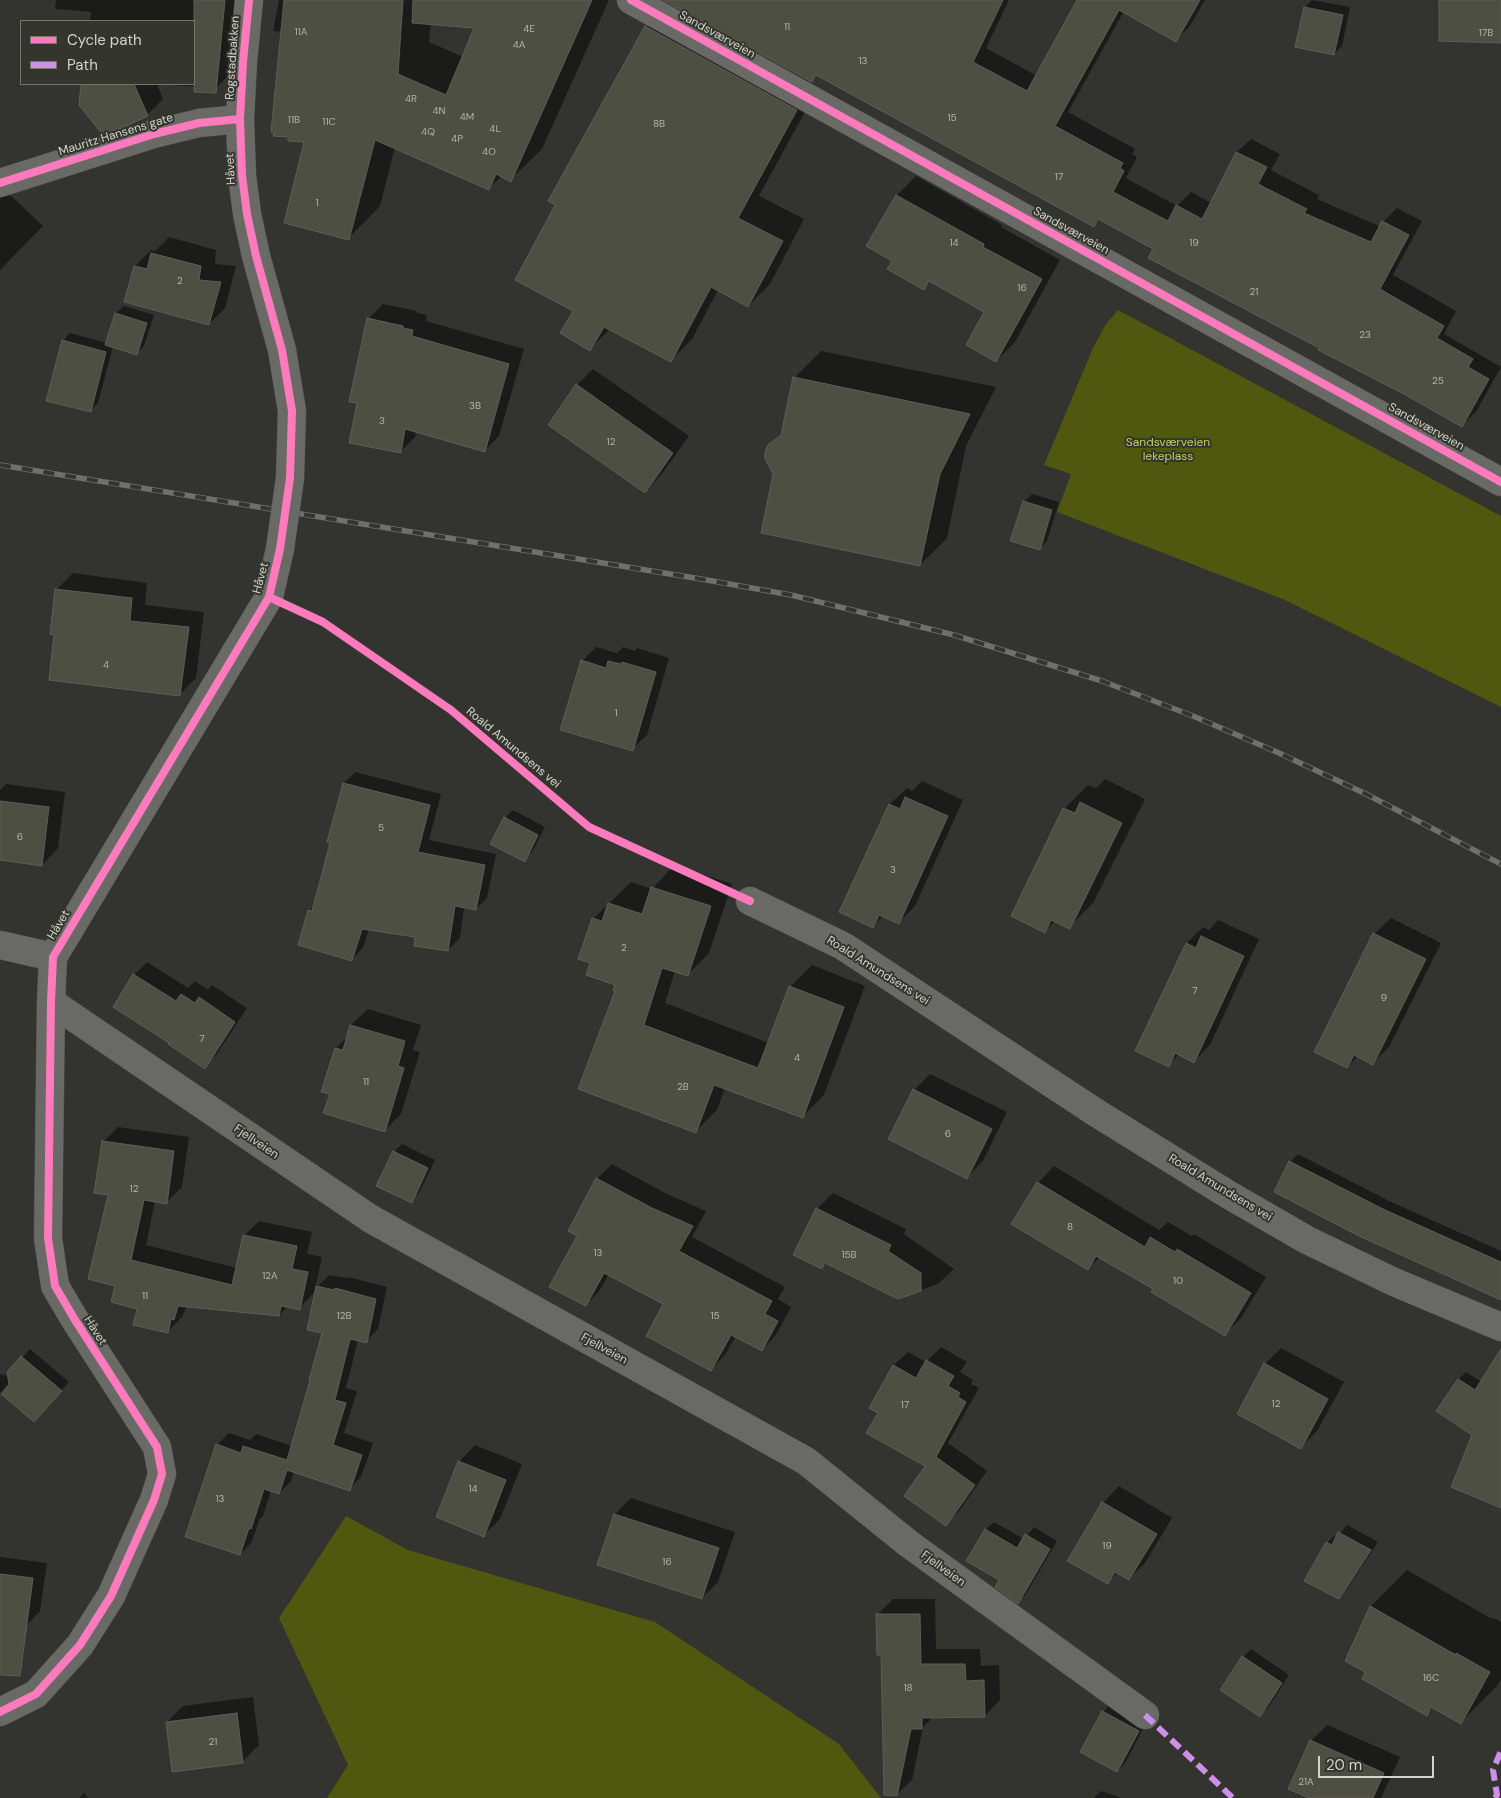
<!DOCTYPE html>
<html>
<head>
<meta charset="utf-8">
<style>
	body { margin:0 }
	#map { position:relative; width:1501px; height:1798px; overflow:hidden; background:#33342f; font-family:"DM Sans",sans-serif }
	canvas { display:block }
	.legend { position:absolute; left:20px; top:20px; width:175px; height:65px; box-sizing:border-box; background:#34362d; border:1px solid #74756d; margin:0; padding:6px 9px; list-style:none; font-size:15px; color:#d3d4ce }
	.legend li { display:flex; align-items:center; gap:10px; height:25px }
	.legend b { width:25px; border:1px solid #74756d }
	.scale { position:absolute; left:1318px; top:1756px; width:116px; height:22px; box-sizing:border-box; border:2px solid #d3d4ce; border-top:0; padding-left:6px; font-size:15px; line-height:18px; white-space:nowrap; color:#d3d4ce; -webkit-text-stroke:4px #34362d; paint-order:stroke }
</style>
</head>
<body>
<div id="map">
<canvas width="1501" height="1798"></canvas>
<ul class="legend">
<li><b style="height:6px;background:#fd7abc"></b>Cycle path</li>
<li><b style="height:6px;background:#ce8fe9"></b>Path</li>
</ul>
<div class="scale">20 m</div>
</div>
<script>
const ctx = document.querySelector('canvas').getContext('2d');
ctx.lineJoin = 'round';
function paint(path, color) {
  ctx.fillStyle = color;
  ctx.fill(path, 'evenodd');
}
function poly(rows) {
  const path = new Path2D();
  for (const r of rows) {
    path.moveTo(r[0], r[1]);
    for (let i = 2; i < r.length; i += 2) path.lineTo(r[i], r[i + 1]);
  }
  return path;
}
function stroke(path, color, width, dash) {
  ctx.strokeStyle = color;
  ctx.lineWidth = width;
  ctx.lineCap = dash ? 'butt' : 'round';
  ctx.setLineDash(dash || []);
  ctx.stroke(path);
}
function drawText(font, color, halo, rows, align = 'center') {
  ctx.font = font + ' "DM Sans",sans-serif';
  ctx.lineWidth = 4;
  ctx.setLineDash([]);
  ctx.textBaseline = 'middle';
  ctx.strokeStyle = halo;
  ctx.fillStyle = color;
  for (const [text, x, y, turn = 0] of rows) {
    ctx.save();
    ctx.translate(x, y);
    ctx.rotate((+turn || 0) * Math.PI / 180);
    ctx.textAlign = isNaN(turn) ? turn : align;
    if (halo) ctx.strokeText(text, 0, 0);
    ctx.fillText(text, 0, 0);
    ctx.restore();
  }
}
paint(poly([
	[1118,310,1501,516,1501,707,1285,600,1057,512,1071,474,1044,465,1093,348,1106,324],
	[346,1516,408,1550,655,1622,839,1744,881,1798,327,1798,348,1765,279,1618]
]), '#50570e');
paint(poly([
	[56,0,239,0,232,72,216,88,157,84,163,99,147,115,80,104,83,84,194,84,194,21,90,21,91,12,55,9],
	[279,0,609,0,542,149,510,180,502,176,489,188,395,147,380,206,349,238,282,32,273,31],
	[431,23,476,27,463,57,429,42],
	[666,0,1009,0,986,48,1037,76,1078,0,1205,0,1190,26,1176,40,1124,11,1068,112,1135,149,1132,154,1137,157,1126,178,1177,206,1191,192,1211,203,1237,152,1251,139,1280,154,1271,170,1319,195,1317,199,1381,227,1383,222,1397,208,1422,221,1393,275,1456,311,1444,334,1501,367,1476,412,1462,425,1321,348,1155,248,1100,219,1094,225,818,74,812,81],
	[1312,0,1350,7,1342,46,1334,54,1305,7],
	[668,5,818,88,759,196,804,219,770,284,748,306,718,290,692,339,670,361,610,329,590,349,574,310,556,204,549,201,646,27],
	[916,176,1002,225,1001,227,1060,260,1015,342,996,361,986,311,931,281,924,289,894,260,868,246,897,195],
	[7,192,43,226,0,270,0,199],
	[169,237,216,250,215,264,236,266,225,308,209,324,125,301,135,266,151,250,155,251],
	[383,304,417,311,417,313,427,315,426,321,524,349,499,436,484,451,416,431,415,437,400,452,359,402,368,319],
	[124,306,154,315,144,346,136,354,113,346,98,403,90,411,63,341,70,333,107,343,116,313],
	[821,351,996,387,966,446,947,538,920,565,774,474,769,446,783,432,794,378],
	[593,369,689,436,661,475,645,492,577,385],
	[1032,494,1059,502,1047,541,1039,549,1024,502],
	[73,573,147,583,145,605,204,612,196,678,180,694,56,633,56,590],
	[596,647,617,653,623,647,635,651,637,648,669,658,647,735,632,749,582,661],
	[355,772,441,794,429,840,496,854,487,898,476,909,464,907,460,938,448,950,416,936,369,929,363,948,351,960,309,911,315,905,331,842,344,783],
	[1105,779,1145,799,1093,903,1069,927,1055,921,1045,931,1064,809,1088,785,1096,788],
	[922,781,963,800,915,906,899,922,884,915,873,926,841,911,890,804,907,788,912,791],
	[6,784,65,792,58,848,42,865,0,859,0,790],
	[513,810,545,827,532,852,524,860,505,818],
	[674,865,732,884,709,953,688,974,675,971,665,1003,769,1043,790,987,812,965,865,986,824,1095,802,1117,725,1088,717,1110,695,1132,616,990,616,984,591,962,593,919,631,882,652,889],
	[1391,918,1441,943,1389,1047,1373,1063,1358,1056,1347,1067,1374,934],
	[1218,920,1259,939,1210,1045,1194,1061,1179,1054,1168,1065,1187,943,1203,927,1209,930],
	[147,962,188,988,195,981,208,990,212,985,247,1008,217,1054,204,1067,170,1043,134,975],
	[368,1009,421,1025,413,1050,420,1052,401,1114,385,1130,331,1093,336,1048,348,1036,351,1025],
	[930,1074,1007,1112,983,1161,967,1177,914,1090],
	[118,1127,189,1137,182,1187,167,1202,155,1201,146,1245,237,1268,244,1236,259,1221,312,1232,307,1254,322,1257,315,1289,329,1275,347,1278,348,1277,387,1287,378,1329,366,1341,358,1340,346,1388,357,1391,344,1433,373,1443,361,1477,349,1489,294,1471,291,1481,279,1493,271,1490,263,1516,259,1520,252,1542,240,1554,217,1445,229,1433,250,1440,256,1434,292,1446,324,1332,316,1291,299,1308,288,1306,279,1315,187,1305,182,1317,167,1332,138,1308,117,1285,110,1194,103,1142],
	[402,1144,435,1160,419,1193,411,1201,394,1152],
	[1298,1154,1391,1202,1501,1251,1501,1299,1290,1162],
	[612,1164,667,1194,706,1211,692,1237,785,1287,778,1299,791,1307,776,1335,762,1350,736,1336,725,1355,711,1369,665,1303,609,1274,600,1290,586,1305,579,1235,570,1230,597,1179],
	[1054,1166,1159,1230,1168,1222,1192,1236,1194,1234,1266,1277,1241,1318,1225,1334,1155,1289,1100,1257,1087,1269,1038,1183],
	[833,1193,906,1229,904,1234,954,1269,938,1284,898,1298,827,1263,822,1267,817,1209],
	[941,1347,967,1362,960,1372,973,1380,971,1384,979,1388,948,1443,987,1471,959,1511,945,1524,927,1466,879,1412,870,1407,894,1365,908,1352,926,1362],
	[1281,1348,1344,1382,1317,1431,1301,1447,1265,1364],
	[30,1349,69,1382,34,1420,0,1392,0,1374,6,1376],
	[1466,1372,1496,1391,1480,1426,1459,1379],
	[475,1445,522,1464,500,1519,484,1535,459,1462],
	[1119,1486,1172,1518,1145,1563,1129,1579,1118,1572,1108,1583,1069,1560,1103,1503],
	[631,1498,735,1532,718,1582,702,1598,599,1564,615,1514],
	[994,1522,1024,1539,1034,1527,1057,1541,1026,1594,1018,1602,1000,1580,968,1561,986,1529],
	[1347,1525,1378,1542,1346,1590,1338,1598,1327,1543,1335,1535,1338,1536],
	[0,1557,47,1563,40,1611,26,1626,0,1628],
	[1407,1570,1492,1619,1493,1618,1501,1622,1501,1679,1497,1686,1461,1722,1433,1707,1426,1714,1367,1672,1347,1660,1371,1606],
	[893,1599,935,1599,936,1649,980,1649,981,1666,999,1665,1000,1700,985,1716,933,1717,923,1727,912,1780,896,1795,877,1615],
	[1251,1649,1289,1675,1268,1708,1260,1715,1243,1657],
	[253,1697,259,1745,243,1761,167,1722,183,1706],
	[1110,1704,1146,1723,1125,1763,1117,1771,1103,1712],
	[1327,1725,1400,1757,1381,1798,1312,1798,1311,1741],
	[1101,1791,1122,1798,1094,1798],
	[84,1793,88,1798,79,1798]
]), '#0007');
const building = poly([
	[194,0,225,0,216,93,194,92,194,0],
	[284,0,403,0,398,74,446,95,474,28,412,23,413,0,592,0,511,182,496,174,489,190,375,140,349,240,284,223,304,142,288,141,288,137,273,136,274,133,271,132,284,0],
	[663,0,1003,0,973,62,1027,91,1077,0,1200,0,1176,42,1119,10,1055,126,1123,163,1120,168,1124,171,1113,192,1168,221,1176,205,1202,219,1236,152,1267,167,1258,184,1307,209,1304,213,1371,242,1382,221,1409,235,1380,289,1444,326,1437,338,1473,359,1468,367,1489,379,1462,427,1404,394,1318,350,1319,348,1148,258,1153,249,1098,219,1094,227,816,75,812,82,663,0],
	[1439,0,1501,0,1501,43,1439,41,1439,0],
	[1304,7,1343,15,1334,55,1295,47,1304,7],
	[645,26,797,110,738,218,783,241,748,307,711,287,671,362,604,327,590,351,560,333,573,311,515,280,555,205,548,201,645,26],
	[81,84,134,84,148,116,122,128,102,134,79,105,81,84],
	[896,195,984,244,983,247,1042,279,996,362,966,345,984,312,929,281,924,290,887,269,892,261,866,246,896,195],
	[151,253,201,266,199,280,221,282,209,325,124,302,134,266,147,269,151,253],
	[115,313,147,323,137,355,105,345,115,313],
	[367,318,403,326,403,328,413,330,412,336,509,364,485,452,405,429,401,453,349,443,357,403,349,402,367,318],
	[62,340,106,352,91,412,46,401,62,340],
	[793,377,970,414,940,474,920,566,761,533,773,474,765,459,765,452,768,445,781,435,793,377],
	[576,384,673,453,645,493,548,425,576,384],
	[1023,501,1052,510,1040,550,1010,541,1023,501],
	[55,589,132,598,130,621,189,627,180,696,49,680,54,635,50,634,55,589],
	[581,660,606,668,608,661,621,664,622,662,656,672,633,751,560,730,581,660],
	[343,783,430,805,418,852,485,865,476,910,455,906,448,951,414,946,415,937,362,929,352,961,298,945,308,910,312,911,330,843,327,842,343,783],
	[905,797,948,816,899,924,879,915,873,928,839,912,889,804,900,809,905,797],
	[0,801,49,807,42,866,0,860,0,801],
	[1080,802,1122,823,1070,929,1051,920,1045,933,1011,916,1063,808,1075,813,1080,802],
	[504,817,538,835,525,862,490,844,504,817],
	[651,887,711,906,688,976,662,968,644,1025,758,1068,789,986,844,1007,803,1118,714,1085,696,1133,578,1089,615,991,613,991,615,985,586,975,590,963,578,959,592,918,602,921,608,903,642,914,651,887],
	[1373,933,1426,959,1373,1065,1354,1055,1347,1068,1314,1052,1373,933],
	[1201,936,1244,956,1194,1063,1175,1053,1169,1067,1135,1051,1186,943,1196,948,1201,936],
	[133,974,176,1001,181,994,195,1003,199,997,235,1022,205,1069,168,1044,169,1043,113,1007,133,974],
	[350,1025,405,1041,398,1066,404,1068,385,1132,323,1113,330,1094,321,1092,335,1048,343,1050,350,1025],
	[913,1089,992,1129,967,1179,888,1139,913,1089],
	[102,1141,174,1151,167,1204,144,1200,131,1260,232,1285,243,1235,297,1246,292,1269,308,1272,300,1310,281,1306,279,1316,178,1306,174,1320,171,1319,168,1333,133,1325,137,1309,111,1302,115,1286,88,1279,108,1195,94,1193,102,1141],
	[393,1151,428,1168,412,1203,376,1186,393,1151],
	[1289,1161,1383,1209,1501,1262,1501,1300,1359,1236,1274,1192,1289,1161],
	[596,1178,652,1208,693,1226,679,1251,772,1301,765,1314,778,1321,762,1351,731,1335,711,1371,646,1336,663,1304,604,1273,586,1306,549,1287,577,1236,568,1231,596,1178],
	[1037,1182,1145,1247,1150,1237,1175,1252,1177,1249,1251,1293,1225,1336,1151,1292,1153,1289,1096,1256,1088,1270,1011,1224,1037,1182],
	[816,1208,891,1245,888,1251,921,1273,921,1291,898,1299,825,1263,822,1269,793,1255,816,1208],
	[316,1286,334,1290,335,1288,376,1299,367,1343,350,1339,335,1400,346,1403,333,1445,362,1455,350,1491,287,1470,279,1494,264,1489,251,1529,249,1528,240,1555,185,1537,216,1444,241,1453,243,1446,287,1460,310,1380,309,1380,322,1333,307,1330,316,1286],
	[1501,1349,1501,1508,1451,1487,1472,1435,1436,1411,1458,1379,1475,1390,1501,1349],
	[21,1356,62,1391,34,1422,1,1394,9,1384,7,1372,21,1356],
	[926,1360,954,1376,948,1386,960,1393,958,1397,966,1402,936,1457,975,1485,946,1526,904,1496,925,1466,866,1433,878,1413,869,1408,893,1365,916,1378,926,1360],
	[1264,1363,1328,1399,1301,1449,1237,1414,1264,1363],
	[458,1461,506,1480,484,1537,436,1517,458,1461],
	[1102,1502,1157,1534,1129,1580,1115,1572,1108,1584,1067,1561,1102,1502],
	[614,1514,719,1548,702,1599,597,1565,614,1514],
	[985,1529,1017,1548,1025,1534,1050,1549,1018,1604,995,1587,999,1580,966,1561,985,1529],
	[1338,1532,1371,1550,1339,1599,1304,1581,1326,1542,1332,1545,1338,1532],
	[0,1574,33,1578,20,1676,0,1675,0,1574],
	[1370,1606,1456,1655,1456,1653,1490,1672,1461,1724,1431,1707,1427,1716,1362,1679,1365,1672,1345,1661,1370,1606],
	[876,1614,920,1614,921,1664,965,1664,966,1681,984,1680,985,1717,922,1718,922,1729,911,1729,897,1796,884,1795,881,1655,877,1655,876,1614],
	[1242,1656,1282,1683,1260,1717,1220,1690,1242,1656],
	[1102,1711,1139,1731,1117,1772,1080,1752,1102,1711],
	[237,1713,243,1763,172,1772,166,1722,237,1713],
	[1310,1740,1384,1773,1373,1798,1309,1798,1288,1789,1310,1740]
]);
paint(building, '#4e4f43');
stroke(building, '#5d5d59', 1);
const minor = poly([
	[249,0,243,62,240,119,242,175,247,214,256,256,282,350,292,411,290,478],
	[631,0,1501,482],
	[0,183,154,134,199,123,240,119],
	[750,901,843,946,1095,1112,1229,1195,1307,1240,1394,1282,1501,1327],
	[0,945,53,957],
	[51,1002,371,1219,806,1461,909,1544,1145,1715],
	[0,1712,36,1694,80,1645,111,1596,154,1500,162,1474,157,1447,75,1320,55,1286,48,1238,51,1002,53,957,269,597,280,549]
]);
stroke(minor, '#4f504b', 29);
stroke(minor, '#696a66', 28);
const rail = poly([
	[0,465,701,579,791,595,954,635,1102,681,1193,716,1279,753,1366,794,1501,864]
]);
stroke(rail, '#6f706c', 5.5);
stroke(rail, '#34362d', 4, [11]);
const minorBridge = poly([
	[280,549,290,478]
]);
stroke(minorBridge, '#4f504b', 29, []);
stroke(minorBridge, '#696a66', 28);
stroke(poly([
	[1145,1715,1233,1798],
	[1495,1798,1497,1795,1493,1770,1501,1751]
]), '#ce8fe9', 6, [12, 6]);
stroke(poly([
	[631,0,1501,482],
	[0,183,154,134,199,123,240,119],
	[269,597,323,622,451,710,589,827,750,901],
	[0,1712,36,1694,80,1645,111,1596,154,1500,162,1474,157,1447,75,1320,55,1286,48,1238,51,1002,53,957,269,597,280,549,290,478,292,411,282,350,256,256,247,214,242,175,240,119,243,62,249,0]
]), '#fd7abc', 8);
drawText('10px', '#b2b3ab', null, [
	["11",787,27],
	["4E",529,29],
	["11A",301,32],
	["17B",1486,33],
	["4A",519,45],
	["13",863,61],
	["4R",411,99],
	["4N",439,111],
	["4M",467,117],
	["15",952,118],
	["11B",294,120],
	["11C",329,122],
	["8B",659,124],
	["4L",495,129],
	["4Q",428,132],
	["4P",457,139],
	["4O",489,152],
	["17",1059,177],
	["1",317,203],
	["14",954,243],
	["19",1194,243],
	["2",180,281],
	["16",1022,288],
	["21",1254,292],
	["23",1365,335],
	["25",1438,381],
	["3B",475,406],
	["3",382,421],
	["12",611,442],
	["4",106,665],
	["1",616,713],
	["5",381,828],
	["6",20,837],
	["3",893,870],
	["2",624,948],
	["7",1195,991],
	["9",1384,998],
	["7",202,1039],
	["4",797,1058],
	["11",366,1082],
	["2B",683,1087],
	["6",948,1134],
	["12",134,1189],
	["8",1070,1227],
	["13",598,1253],
	["15B",849,1255],
	["12A",270,1276],
	["10",1178,1281],
	["11",145,1296],
	["12B",344,1316],
	["15",715,1316],
	["12",1276,1404],
	["17",905,1405],
	["14",473,1489],
	["13",220,1499],
	["19",1107,1546],
	["16",667,1562],
	["16C",1431,1678],
	["18",908,1688],
	["21",213,1742],
	["21A",1306,1782]
]);
drawText('12px', '#d3d4ce', '#34362d', [
	["Sandsværveien",717,35,29],
	["Rogstadbakken",233,58,-86],
	["Mauritz Hansens gate",116,135,-17],
	["Håvet",231,169,-93],
	["Sandsværveien",1071,231,29],
	["Sandsværveien",1426,427,29],
	["Håvet",261,578,-75],
	["Roald Amundsens vei",513,748,40],
	["Håvet",59,925,-59],
	["Roald Amundsens vei",878,971,32],
	["Fjellveien",256,1142,34],
	["Roald Amundsens vei",1220,1188,31],
	["Håvet",95,1331,57],
	["Fjellveien",604,1349,29],
	["Fjellveien",943,1569,36]
]);
drawText('12px', '#bfcf63', '#34362d', [
	["Sandsværveien",1168,443],
	["lekeplass",1168,457]
]);
</script>
</body>
</html>
